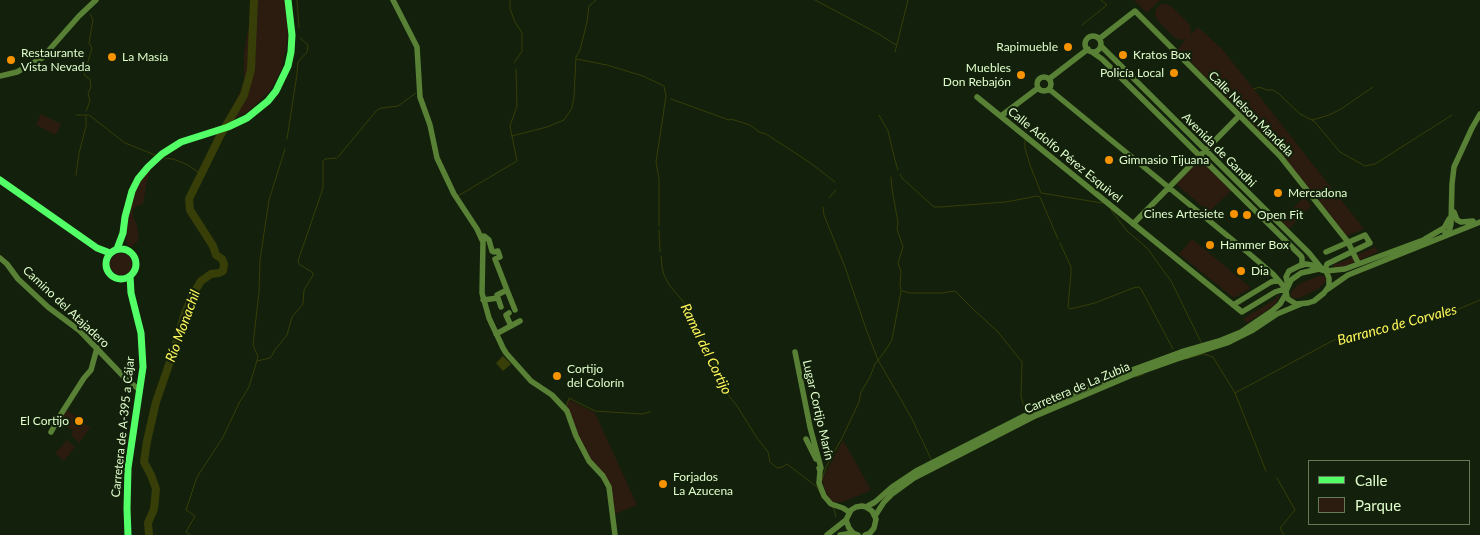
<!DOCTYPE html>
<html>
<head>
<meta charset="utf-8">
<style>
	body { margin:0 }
	#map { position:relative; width:1480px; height:535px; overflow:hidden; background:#13210c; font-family:Lato,sans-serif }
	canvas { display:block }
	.legend { position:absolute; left:1308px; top:460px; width:162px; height:65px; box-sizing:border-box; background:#13210c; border:1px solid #657a59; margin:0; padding:6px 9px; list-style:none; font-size:15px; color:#e0ffcc }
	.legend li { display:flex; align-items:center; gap:10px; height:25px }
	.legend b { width:25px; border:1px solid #657a59 }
</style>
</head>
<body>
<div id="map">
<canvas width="1480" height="535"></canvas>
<ul class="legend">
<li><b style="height:6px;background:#53ff67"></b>Calle</li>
<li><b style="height:14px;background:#2b1c0f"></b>Parque</li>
</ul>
</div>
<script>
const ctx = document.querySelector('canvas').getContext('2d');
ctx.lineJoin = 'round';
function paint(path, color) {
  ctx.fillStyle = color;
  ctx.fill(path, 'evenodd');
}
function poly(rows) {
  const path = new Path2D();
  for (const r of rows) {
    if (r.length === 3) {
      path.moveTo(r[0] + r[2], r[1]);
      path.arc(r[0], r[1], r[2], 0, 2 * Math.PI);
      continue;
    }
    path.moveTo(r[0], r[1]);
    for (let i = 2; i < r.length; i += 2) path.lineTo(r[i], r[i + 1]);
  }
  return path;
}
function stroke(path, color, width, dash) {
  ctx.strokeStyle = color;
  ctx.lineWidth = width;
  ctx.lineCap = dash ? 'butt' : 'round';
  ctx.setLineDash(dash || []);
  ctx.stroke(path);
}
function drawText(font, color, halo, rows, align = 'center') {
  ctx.font = font + ' Lato,sans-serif';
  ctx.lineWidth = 4.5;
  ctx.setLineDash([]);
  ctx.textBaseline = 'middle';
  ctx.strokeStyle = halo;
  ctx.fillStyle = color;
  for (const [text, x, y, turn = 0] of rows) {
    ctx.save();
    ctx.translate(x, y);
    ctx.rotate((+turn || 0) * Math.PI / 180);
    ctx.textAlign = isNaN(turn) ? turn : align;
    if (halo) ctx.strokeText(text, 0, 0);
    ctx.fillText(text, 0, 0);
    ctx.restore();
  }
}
paint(poly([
	[250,0,285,0,288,36,282,69,269,92,249,111,223,125,244,84,244,52,249,24],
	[1134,0,1160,0,1147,13],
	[1161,4,1165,4,1171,6,1189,24,1191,30,1190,35,1198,27,1222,49,1364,229,1347,236,1282,155,1178,49,1186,39,1181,40,1175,38,1157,20,1155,14,1156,9],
	[41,114,61,124,56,135,36,125],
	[1200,160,1231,191,1209,212,1176,184],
	[152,167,147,181,143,204,136,206,133,210,133,217,137,225,139,239,137,242,130,247,127,245,126,241,128,218,133,196,141,180],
	[1304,197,1311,206,1289,229,1281,221],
	[1192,239,1225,266,1251,288,1234,298,1179,254],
	[1375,247,1378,252,1344,267,1336,268,1334,267,1334,264,1335,262,1337,264],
	[121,264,11],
	[1318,276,1324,276,1326,277,1326,281,1318,289,1299,298,1294,298,1291,297,1291,292,1299,284],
	[1275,295,1278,296,1279,299,1272,307,1247,323,1243,319,1277,298],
	[568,399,595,413,637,505,615,514,611,488,591,462,577,435,566,408],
	[66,409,90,428,79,443,71,435,73,430,57,423],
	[67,440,75,447,64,461,55,453],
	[843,440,871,490,843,502,832,502,826,493,822,480]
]), '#2b1c0f');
paint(poly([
	[503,356,511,364,503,371,496,363]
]), '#373e08');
stroke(poly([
	[297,0,299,28],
	[510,0,510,9,515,22,522,33,522,51,514,63],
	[815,0,877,33,896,45],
	[1082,25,1107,5,1101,0],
	[895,52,908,0],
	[576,59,607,65,643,76,664,86,666,96,656,162,659,179,659,226],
	[1254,89,1259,87,1267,90,1273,90,1279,94,1300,114,1314,121,1340,152,1365,166,1375,164,1452,115],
	[671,99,729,120,731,119,750,125,759,132,766,134,809,162,835,182],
	[86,111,90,101,88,93,91,87,90,79,84,75,92,48,89,43,93,20,90,14],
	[76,115,89,115,125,143,155,155],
	[879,115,888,131,895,160,898,170],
	[1312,120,1329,115,1341,109,1373,87],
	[512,136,510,126,517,106,516,69],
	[287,139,297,74,298,62,307,52,308,45,300,38],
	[1025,140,1025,148,1030,165,1041,193,1102,203],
	[338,157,377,110,381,108,398,106,416,93],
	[163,158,173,159,188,165,202,175],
	[900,174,902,178,934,207,940,207,1006,202,1037,196,1040,197,1058,239],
	[76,175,79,153,86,126,86,116],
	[458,196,517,161,512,136,547,127,564,120,572,108,574,97,576,57,580,50,587,22,589,6,596,0],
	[829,198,836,190],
	[823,207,824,215,845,267,866,329,878,360,911,417,931,459],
	[1111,210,1127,231,1147,248,1171,281,1201,342],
	[659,230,660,252],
	[1060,243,1071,267,1071,273,1068,307,1070,309,1095,303,1133,288,1139,287,1141,289,1173,349],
	[661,256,662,267,664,275,670,286,687,306,691,317,704,338,720,380,725,391,737,406,757,438,768,452,770,462,777,468,782,467,787,464,817,487,820,493],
	[902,291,910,293,942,293,955,291,973,309,998,332,1022,362,1021,396,1025,411],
	[1204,354,1213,357,1235,393,1266,471],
	[1186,359,1203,354],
	[257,361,270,358,273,354,274,351,287,335,292,317,303,304,304,290,313,275,313,273,299,264,298,261,323,188,323,161,325,159,337,158],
	[1136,377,1144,374],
	[1235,393,1334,340,1377,332,1413,318,1454,311,1480,300],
	[566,407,569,398,595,411,642,414,650,412],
	[1277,478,1295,510,1280,528,1284,535],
	[822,480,826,467,843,436,859,402,861,392,870,377,875,364,885,351,892,340,901,291,900,284,901,272,898,263,903,247,897,229,898,222,892,189,891,177],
	[832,507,834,509,836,517],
	[190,535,186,532,195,516,186,510,197,477,223,437,239,403,249,387,258,357,253,345,259,292,260,260,269,200,285,149]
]), '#373e08', 1);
stroke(poly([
	[149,535,148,523,154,509,156,489,151,475,144,462,147,441,156,402,174,350,185,313,193,294,201,281,211,274,219,273,223,271,224,264,222,259,216,255,213,246,190,210,189,199,220,136,244,95,251,70,254,0]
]), '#373e08', 8);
stroke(poly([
	[393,0,417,47,420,97,430,125,437,158,454,194,477,229,483,242,482,293,489,318,503,348,506,353,531,381,552,395,567,411,576,436,589,461,603,476,609,487,615,535],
	[1093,44,8],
	[1099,39,1135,11,1280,156,1348,242,1358,263],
	[1101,46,1309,253,1322,269],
	[1092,52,1102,59,1301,256,1302,258,1302,265],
	[0,76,17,72,42,58,79,16,96,0],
	[1044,84,7],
	[1049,79,1088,49],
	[1049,89,1246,251,1273,274,1286,289],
	[977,97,1242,312,1275,292,1281,290,1286,291],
	[1001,116,1038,88],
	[1454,212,1457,220,1461,222,1473,221],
	[1133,224,1239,116],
	[1445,233,1449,232,1451,224,1452,184,1454,167,1472,128,1480,114],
	[482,237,484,236,489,240,492,251,494,252,498,251,500,257,495,259,507,290],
	[1425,239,1444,228,1449,219],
	[0,258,7,264,18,279,48,307,80,331,125,378,137,388,140,389],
	[1319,269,1326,271,1329,278,1329,286,1324,293,1314,301,1308,303,1296,304,1288,299,1287,297,1286,291,1291,280,1301,273,1319,269],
	[1325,270,1327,264,1370,243,1365,235,1326,252],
	[1326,271,1345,269,1426,239],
	[1288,285,1286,277,1289,271,1299,266,1306,264,1312,265,1315,269],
	[1328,289,1348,275,1480,222],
	[483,300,498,298],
	[1233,305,1271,282,1278,280],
	[501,307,497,295,507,290,515,310],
	[509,313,506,315,511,326],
	[496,334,520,321],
	[795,352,810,427,821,468,820,471],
	[51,432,61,414,84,378,91,370,97,348],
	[806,439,816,459],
	[819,468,820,471,819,483,824,496,831,504,843,508,849,512],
	[866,507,875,502,892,487,916,471,1034,411,1091,386,1132,370,1181,352,1219,341,1241,332,1272,311,1280,304,1286,294],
	[875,516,884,502,892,494,914,478,1033,417,1132,375,1177,359,1227,343,1253,330,1277,314,1301,304],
	[827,535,846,520],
	[840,535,853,533],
	[858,535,853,533,849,528,846,520,851,510,856,507,862,506,866,507,872,511,876,519,874,528,870,533,865,535]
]), '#598136', 5.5);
stroke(poly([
	[0,180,97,248,110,253],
	[117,249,123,233,125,217,132,191,138,179,148,167,162,154,181,142,228,127,247,118,268,101,276,91,288,66,291,52,292,35,288,0],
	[121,264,15],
	[128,535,127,509,128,468,143,367,141,333,131,293,130,276]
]), '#53ff67', 7);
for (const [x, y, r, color] of [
	[1068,47,5,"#f79200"],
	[1123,55,5,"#f79200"],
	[112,57,5,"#f79200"],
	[11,60,5,"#f79200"],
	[1174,73,5,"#f79200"],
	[1021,75,5,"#f79200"],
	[1109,160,5,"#f79200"],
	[1278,193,5,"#f79200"],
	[1234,214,5,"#f79200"],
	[1247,215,5,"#f79200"],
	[1210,245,5,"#f79200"],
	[1241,271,5,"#f79200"],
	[557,376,5,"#f79200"],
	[79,421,5,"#f79200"],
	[663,484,5,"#f79200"]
]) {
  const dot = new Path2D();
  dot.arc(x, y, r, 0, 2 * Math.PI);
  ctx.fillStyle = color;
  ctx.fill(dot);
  stroke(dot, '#13210c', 2);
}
drawText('12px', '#e0ffcc', '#13210c', [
	["Rapimueble",1058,47,"right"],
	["Restaurante",21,53],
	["Vista Nevada",21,67],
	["Kratos Box",1133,55],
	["La Masía",122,57],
	["Muebles",1011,68,"right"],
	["Don Rebajón",1011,82,"right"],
	["Policía Local",1164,73,"right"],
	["Gimnasio Tijuana",1119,160],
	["Mercadona",1288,193],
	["Cines Artesiete",1224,214,"right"],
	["Open Fit",1257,215],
	["Hammer Box",1220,245],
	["Dia",1251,271],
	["Cortijo",567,369],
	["del Colorín",567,383],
	["El Cortijo",69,421,"right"],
	["Forjados",673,477],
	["La Azucena",673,491]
], 'left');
drawText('12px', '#e0ffcc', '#13210c', [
	["Calle Nelson Mandela",1251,114,45],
	["Avenida de Gandhi",1219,150,45],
	["Calle Adolfo Pérez Esquivel",1065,155,39],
	["Camino del Atajadero",66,307,43],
	["Carretera de La Zubia",1077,388,-23],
	["Lugar Cortijo Marín",818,410,77],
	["Carretera de A-395 a Cájar",123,427,-84]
]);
drawText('italic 14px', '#fff85a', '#13210c', [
	["Barranco de Corvales",1397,325,-15],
	["Río Monachil",183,326,-70],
	["Ramal del Cortijo",706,349,64]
]);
</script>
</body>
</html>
